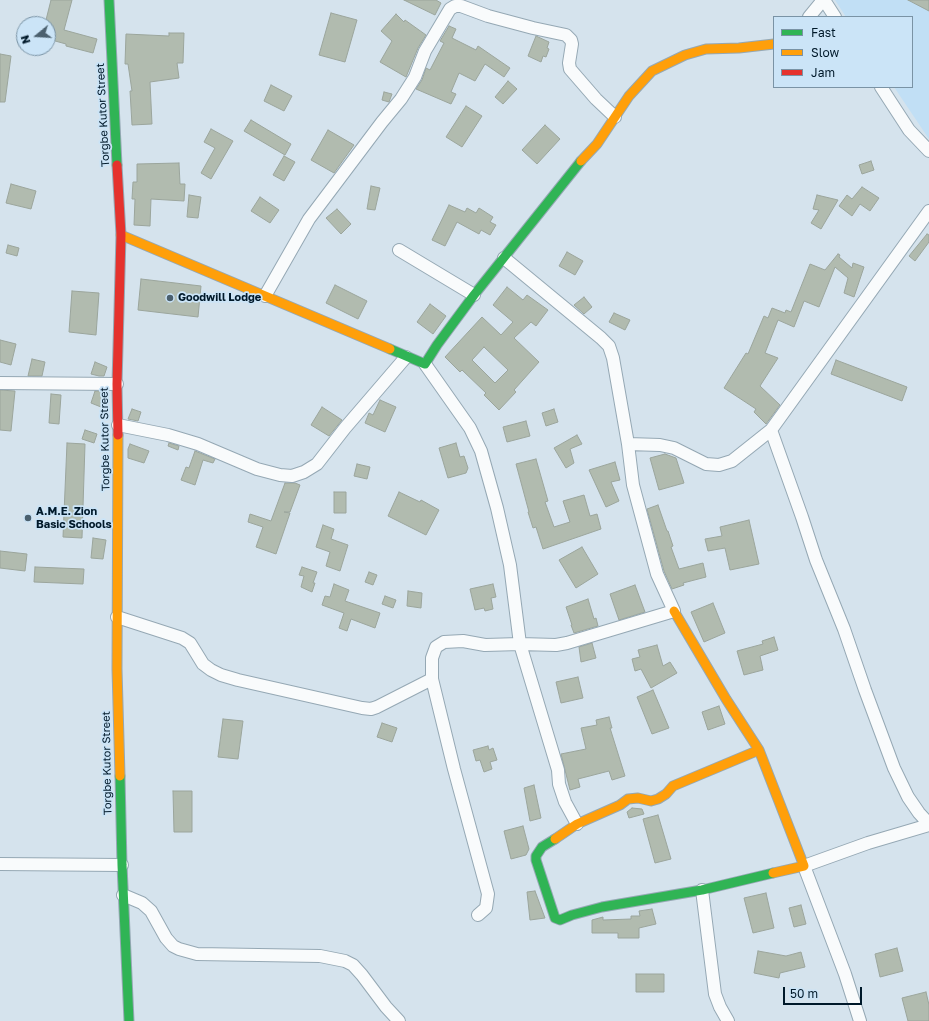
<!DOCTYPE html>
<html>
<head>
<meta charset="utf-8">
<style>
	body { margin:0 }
	#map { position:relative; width:929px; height:1021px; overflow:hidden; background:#d5e3ed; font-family:"Golos Text",sans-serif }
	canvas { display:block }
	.legend { position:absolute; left:773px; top:16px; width:140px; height:72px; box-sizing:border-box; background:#cbe4f7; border:1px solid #7a93a5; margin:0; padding:5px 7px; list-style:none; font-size:12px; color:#00192a }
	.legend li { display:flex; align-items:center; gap:8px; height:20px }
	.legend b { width:20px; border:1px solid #7a93a5 }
	.north { position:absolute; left:16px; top:16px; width:40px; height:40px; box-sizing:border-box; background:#cbe4f7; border:1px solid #7a93a5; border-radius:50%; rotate:252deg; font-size:11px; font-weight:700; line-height:16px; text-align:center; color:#00192a }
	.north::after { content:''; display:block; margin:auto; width:14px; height:18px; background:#4b606e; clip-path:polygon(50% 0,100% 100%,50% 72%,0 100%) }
	.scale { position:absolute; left:783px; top:987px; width:79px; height:18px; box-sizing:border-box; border:2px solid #00192a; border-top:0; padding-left:5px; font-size:12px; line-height:14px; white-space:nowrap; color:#00192a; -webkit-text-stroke:3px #cbe4f7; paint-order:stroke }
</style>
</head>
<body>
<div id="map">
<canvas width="929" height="1021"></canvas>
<ul class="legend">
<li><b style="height:5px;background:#30b455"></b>Fast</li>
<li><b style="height:5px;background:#ff9f0a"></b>Slow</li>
<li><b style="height:5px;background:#e5322d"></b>Jam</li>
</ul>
<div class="north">N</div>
<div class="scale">50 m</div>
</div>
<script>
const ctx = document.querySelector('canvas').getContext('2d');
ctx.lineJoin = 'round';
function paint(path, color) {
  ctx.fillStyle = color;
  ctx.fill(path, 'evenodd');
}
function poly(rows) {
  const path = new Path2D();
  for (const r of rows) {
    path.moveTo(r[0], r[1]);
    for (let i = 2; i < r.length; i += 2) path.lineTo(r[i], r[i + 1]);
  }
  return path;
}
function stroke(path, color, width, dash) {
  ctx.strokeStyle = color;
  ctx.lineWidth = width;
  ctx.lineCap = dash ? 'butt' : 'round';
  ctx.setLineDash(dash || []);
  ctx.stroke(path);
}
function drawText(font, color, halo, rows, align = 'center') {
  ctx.font = font + ' "Golos Text",sans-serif';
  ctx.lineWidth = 3.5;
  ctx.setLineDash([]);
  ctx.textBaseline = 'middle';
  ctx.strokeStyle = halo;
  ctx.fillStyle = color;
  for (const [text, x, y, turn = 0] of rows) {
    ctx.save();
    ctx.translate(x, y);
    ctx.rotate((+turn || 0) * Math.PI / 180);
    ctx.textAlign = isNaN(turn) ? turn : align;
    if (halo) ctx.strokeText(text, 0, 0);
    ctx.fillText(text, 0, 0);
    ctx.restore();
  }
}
paint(poly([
	[835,0,929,0,929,139,894,87,912,87,912,17,846,17]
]), '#c1dff5');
const building = poly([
	[51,0,72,0,64,30,97,39,93,53,66,46,66,44,48,39,48,24,45,24,51,0],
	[404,0,436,0,441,3,435,15,404,0],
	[908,0,929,0,929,11,908,0],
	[331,13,357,20,345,62,319,55,331,13],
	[396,14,404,22,405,20,426,35,418,48,406,77,380,62,392,41,381,31,396,14],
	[449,26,456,29,452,38,476,50,478,46,510,68,504,77,485,64,475,81,459,73,451,92,456,94,451,104,416,89,422,80,426,68,430,70,444,43,440,41,449,26],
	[169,33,184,33,183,63,177,63,179,78,150,82,152,124,132,125,130,91,132,91,128,64,125,64,126,34,169,36,169,33],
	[536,36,549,42,547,48,549,49,546,57,543,56,541,62,528,56,536,36],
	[0,54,11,56,5,102,0,102,0,54],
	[508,81,517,89,503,104,495,97,508,81],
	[271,85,292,96,284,111,264,101,271,85],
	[384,92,392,94,389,102,382,100,384,92],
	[466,106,482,116,462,147,446,137,466,106],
	[251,120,291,144,285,155,244,131,251,120],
	[545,125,560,139,537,164,522,150,545,125],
	[211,129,233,141,211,179,201,173,215,148,204,142,211,129],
	[328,130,354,145,334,173,311,160,328,130],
	[284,156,295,162,284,181,273,175,284,156],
	[871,161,874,170,862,174,859,165,871,161],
	[179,163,180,184,185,184,184,201,151,199,150,226,134,225,135,199,132,199,133,182,137,182,137,164,179,163],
	[11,184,36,191,31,209,6,203,11,184],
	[371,186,380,188,375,210,367,209,371,186],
	[862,187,879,198,870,211,860,204,852,216,839,206,847,195,852,199,862,187],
	[189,195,201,197,198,218,187,217,189,195],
	[817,195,838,200,821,229,811,223,819,210,813,209,817,195],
	[260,197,279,210,270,223,251,211,260,197],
	[449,205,465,212,467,208,476,213,479,208,493,217,490,222,496,225,490,235,481,230,479,234,457,222,445,246,432,240,449,205],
	[337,209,351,224,341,234,326,218,337,209],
	[927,234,929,235,929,242,915,261,909,256,927,234],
	[8,245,19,248,17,256,6,253,8,245],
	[567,252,583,261,575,275,559,266,567,252],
	[838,254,840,255,839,257,852,268,853,263,864,267,854,297,844,293,848,278,835,267,819,307,804,301,794,327,778,320,765,353,778,358,760,386,780,405,766,424,754,412,756,409,724,388,746,353,748,354,764,316,768,318,772,308,785,313,786,310,791,312,810,264,825,270,838,254],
	[141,279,201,286,198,317,138,310,141,279],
	[335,285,367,301,358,319,326,303,335,285],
	[507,287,523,300,527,295,548,310,536,326,531,322,514,338,539,362,514,390,516,392,499,410,484,395,486,393,462,370,460,372,445,357,482,317,501,335,513,322,493,305,507,287],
	[484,347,508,370,495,383,472,360,484,347],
	[72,291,99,293,96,335,69,332,72,291],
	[584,297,592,307,584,314,574,305,584,297],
	[430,304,446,316,433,334,417,322,430,304],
	[614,313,630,320,625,330,609,322,614,313],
	[0,340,16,344,11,365,0,362,0,340],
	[32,359,45,362,42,376,28,376,32,359],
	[836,360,907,387,902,401,831,374,836,360],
	[95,362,107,367,104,376,99,376,91,374,95,362],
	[0,390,15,391,11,431,0,430,0,390],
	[95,391,102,391,107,393,106,409,91,403,95,391],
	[51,394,61,395,59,424,49,423,51,394],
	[380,400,396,407,385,432,365,423,369,413,373,415,380,400],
	[322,407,342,420,329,436,311,425,322,407],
	[132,409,141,412,138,421,128,419,132,409],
	[554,409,558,422,546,426,542,413,554,409],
	[526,421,530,436,507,442,503,427,526,421],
	[85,430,97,434,94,443,82,439,85,430],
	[577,435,582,444,570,449,574,463,566,468,554,448,577,435],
	[67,443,85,444,82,538,63,537,67,443],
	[169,443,179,446,178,450,168,446,169,443],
	[456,443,460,457,464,456,468,468,466,473,448,478,439,448,456,443],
	[130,444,149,451,144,463,128,458,128,449,130,444],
	[195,451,215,459,213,463,203,460,195,485,181,480,186,467,189,468,195,451],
	[665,454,676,458,684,483,659,490,650,458,665,454],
	[536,459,548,501,545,502,554,527,570,522,563,501,584,495,590,516,597,514,601,529,543,549,536,527,533,528,528,512,529,512,516,464,536,459],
	[615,462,620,480,611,482,619,501,606,507,589,470,615,462],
	[357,464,370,467,367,479,354,476,357,464],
	[285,483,295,483,300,485,290,512,284,512,290,513,276,554,256,547,263,527,248,522,250,514,271,521,285,483],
	[334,492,346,492,346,513,334,513,334,492],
	[399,492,420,502,421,500,439,510,426,535,388,516,399,492],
	[658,505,667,531,668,531,673,546,671,547,679,569,703,563,706,577,683,583,684,585,672,589,664,571,647,509,658,505],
	[749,520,759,564,730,570,725,548,708,551,705,539,722,536,720,527,749,520],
	[323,525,334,529,331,539,348,545,340,571,326,566,330,552,316,547,323,525],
	[93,538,106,540,103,559,91,558,93,538],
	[582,547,598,574,576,588,559,560,582,547],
	[0,551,27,554,25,571,0,568,0,551],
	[35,567,84,569,83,584,34,582,35,567],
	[302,567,317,572,313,583,315,583,312,592,301,587,304,576,299,575,302,567],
	[369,572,377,575,373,585,365,582,369,572],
	[334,584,349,590,345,601,380,613,375,628,351,619,347,631,339,628,344,613,322,605,325,596,330,597,334,584],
	[493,584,496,597,491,598,493,609,485,611,484,608,475,610,470,589,493,584],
	[635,585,645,612,619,620,610,594,635,585],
	[408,591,422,593,421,608,407,606,408,591],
	[385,596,396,600,393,608,382,604,385,596],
	[588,599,594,619,596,618,598,626,574,633,571,625,572,625,566,607,588,599],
	[713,603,725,633,704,642,691,612,713,603],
	[774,637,778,650,760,656,763,670,744,675,737,651,763,644,762,641,774,637],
	[592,643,596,658,581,662,579,647,592,643],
	[657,645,663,666,670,662,677,673,651,688,641,669,635,671,632,659,640,657,638,650,657,645],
	[578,677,583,698,561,703,556,682,578,677],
	[653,690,669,728,652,734,637,697,653,690],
	[719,706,725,724,708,730,702,712,719,706],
	[609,717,612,728,610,728,625,776,612,780,609,771,578,779,580,787,570,790,561,754,586,749,581,728,597,725,596,720,609,717],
	[223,719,243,721,238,759,218,757,223,719],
	[382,723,397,728,392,742,377,737,382,723],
	[488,746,489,750,493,748,497,760,490,762,492,769,484,772,480,760,476,761,473,750,488,746],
	[534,785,541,818,530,821,524,788,534,785],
	[173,791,192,791,192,832,174,832,173,791],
	[632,808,642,809,644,814,629,818,627,812,632,808],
	[658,815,671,859,655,863,643,819,658,815],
	[523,826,529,849,526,855,511,859,504,831,523,826],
	[535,891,545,918,530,920,527,892,535,891],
	[766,893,774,928,753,933,744,898,766,893],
	[801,905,806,924,794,927,789,908,801,905],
	[652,909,656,924,639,928,639,938,618,938,618,933,592,933,592,920,603,917,603,920,631,919,631,916,640,916,639,911,652,909],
	[897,948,903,971,880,977,875,954,897,948],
	[758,951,786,956,801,952,805,967,780,973,779,978,754,973,758,951],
	[636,974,664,974,664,992,636,992,636,974],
	[926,992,929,1005,929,1021,908,1021,902,998,926,992]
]);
paint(building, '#b1bbaf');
stroke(building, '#9ba59c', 1);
const street = poly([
	[824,0,835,17],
	[809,17,823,0],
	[881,87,909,130,929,151],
	[399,250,474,295],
	[504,258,601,338,609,346,613,358,628,444,633,485,657,574,674,611,567,643,556,645,520,644,558,770,559,784,565,802,577,824],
	[265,296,309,219,382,122,401,99,415,77,425,51,450,9,455,6,461,6,488,16,533,28,566,35,571,40,572,44,569,63,570,69,596,99,615,117],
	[425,364,470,428,481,451,497,508,510,565,520,644,485,645,463,641,444,642,436,647,432,658,432,679,454,769,488,894,486,908,478,915],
	[0,383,117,384],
	[118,425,168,435,198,444,257,469,280,475,292,476,304,472,317,464,345,428,406,357],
	[771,430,929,211],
	[628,444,660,445,674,448,706,464,719,465,732,461,771,430,802,517,816,560,844,629,865,690,894,768,908,797,919,813,929,824],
	[117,617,182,638,190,643,195,651,203,664,211,670,221,675,238,680,362,708,371,709,377,707,432,679],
	[0,864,122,865],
	[702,890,715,994,720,1007,728,1021],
	[123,895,142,903,151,911,166,938,173,946,179,949,197,954,320,956,345,961,353,965,362,975,386,1007,399,1021],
	[860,1021,845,974,804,866,868,843,929,825]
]);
const fast = poly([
	[109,0,117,165],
	[390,349,425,364,437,345,474,295,581,161],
	[120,776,122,865,129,1021],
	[555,839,542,847,536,856,536,860,555,918,560,920,572,915,602,907,702,890,773,873]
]);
const slow = poly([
	[581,161,597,144,629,96,652,71,685,55,706,49,739,48,774,44],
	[121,235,390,349],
	[118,435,117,669,120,776],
	[674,611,726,699,759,750,804,866,773,873],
	[555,839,577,824,620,805,628,799,638,798,651,801,658,799,666,794,673,786,759,750]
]);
const jam = poly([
	[117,165,121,235,117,384,118,435]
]);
stroke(street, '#95a8b4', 14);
stroke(fast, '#95a8b4', 11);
stroke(slow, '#95a8b4', 11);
stroke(jam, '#95a8b4', 11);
stroke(street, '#f9fbfc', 12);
stroke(fast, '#30b455', 9);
stroke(slow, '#ff9f0a', 9);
stroke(jam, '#e5322d', 9);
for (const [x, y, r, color] of [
	[170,298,4,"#4b606e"],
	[28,518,4,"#4b606e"]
]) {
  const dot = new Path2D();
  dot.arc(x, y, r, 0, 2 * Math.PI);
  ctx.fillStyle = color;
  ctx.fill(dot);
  stroke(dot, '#cbe4f7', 1.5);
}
drawText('11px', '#00192a', '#cbe4f7', [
	["Torgbe Kutor Street",103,115,-93],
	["Torgbe Kutor Street",105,439,-91],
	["Torgbe Kutor Street",107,763,-91]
]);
drawText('bold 11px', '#00192a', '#cbe4f7', [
	["Goodwill Lodge",178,298],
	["A.M.E. Zion",36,512],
	["Basic Schools",36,525]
], 'left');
</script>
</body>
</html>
